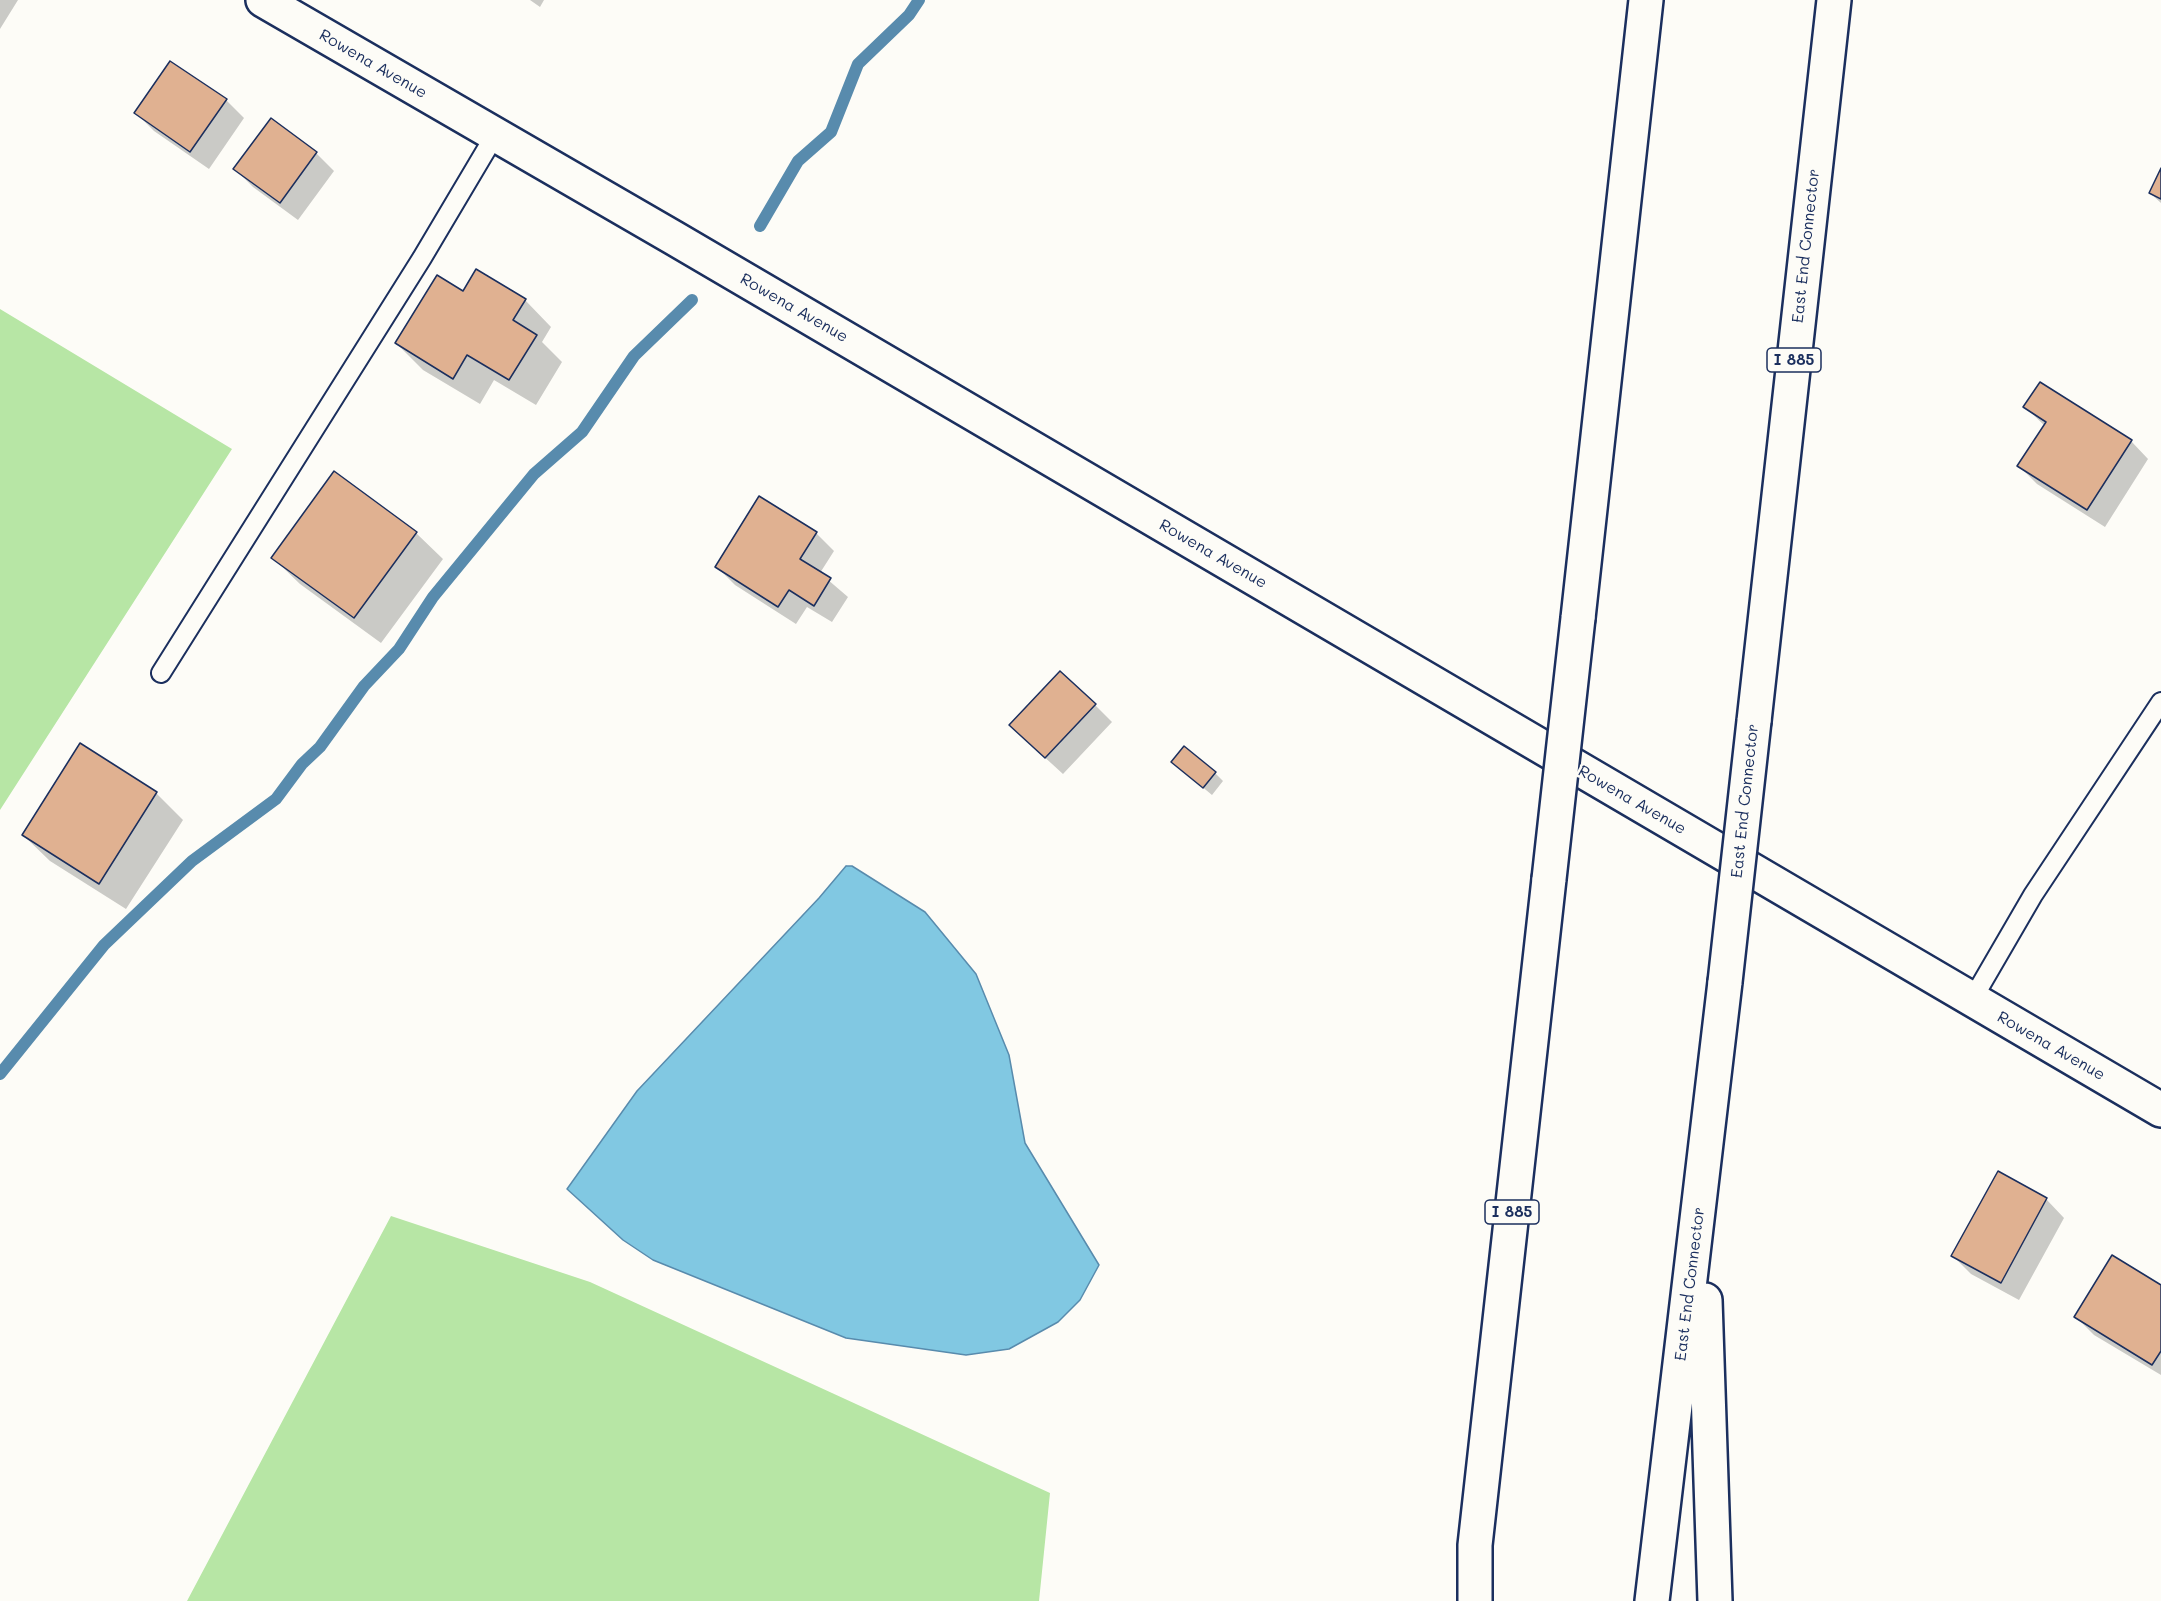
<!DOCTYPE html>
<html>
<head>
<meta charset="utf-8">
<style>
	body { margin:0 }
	canvas { display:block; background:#fdfcf7 }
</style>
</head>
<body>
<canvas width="2161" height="1601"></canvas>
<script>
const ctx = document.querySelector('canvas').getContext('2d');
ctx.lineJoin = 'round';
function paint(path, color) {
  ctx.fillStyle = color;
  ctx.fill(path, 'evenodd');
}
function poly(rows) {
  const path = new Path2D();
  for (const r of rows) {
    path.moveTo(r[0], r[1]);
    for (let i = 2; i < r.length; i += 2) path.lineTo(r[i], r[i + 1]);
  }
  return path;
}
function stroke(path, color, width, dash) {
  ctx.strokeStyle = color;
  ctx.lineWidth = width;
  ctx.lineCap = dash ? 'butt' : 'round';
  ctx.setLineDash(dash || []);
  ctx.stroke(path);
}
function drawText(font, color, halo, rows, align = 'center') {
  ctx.font = font + ' Mali,sans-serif';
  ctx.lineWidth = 5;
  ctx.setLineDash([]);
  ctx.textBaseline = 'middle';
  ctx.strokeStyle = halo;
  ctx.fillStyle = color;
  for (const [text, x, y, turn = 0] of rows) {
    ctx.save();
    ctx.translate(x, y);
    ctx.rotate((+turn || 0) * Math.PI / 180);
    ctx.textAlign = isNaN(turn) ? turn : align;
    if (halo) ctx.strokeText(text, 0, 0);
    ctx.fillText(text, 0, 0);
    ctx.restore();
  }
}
paint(poly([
	[0,309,232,449,0,810],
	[391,1216,590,1282,1050,1493,1039,1601,187,1601]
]), '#b7e6a5');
const water = poly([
	[846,866,852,866,925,912,976,974,1009,1055,1025,1143,1099,1265,1080,1300,1058,1322,1009,1349,966,1355,846,1338,653,1260,623,1240,567,1189,637,1091,819,898,846,866]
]);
paint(water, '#81c8e2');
stroke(water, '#588bad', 1.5);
paint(poly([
	[0,0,18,0,0,29],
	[530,0,544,0,540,7],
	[170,63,226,100,244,118,209,169,154,131,136,113],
	[316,153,334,171,298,220,253,187,235,169],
	[2161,171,2161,203,2150,193],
	[464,294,525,300,551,327,542,342,562,362,536,405,494,380,480,404,423,370,396,343],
	[2025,407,2131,441,2148,459,2105,527,2037,484,2019,466,2045,426],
	[760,498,816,533,834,551,820,573,848,597,832,622,807,607,796,624,735,585,717,567],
	[416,533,443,559,381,643,300,584,273,558],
	[1095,705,1112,722,1063,774,1029,743],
	[80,745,156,793,183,820,126,909,50,861,23,835],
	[1182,770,1215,773,1223,781,1212,795],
	[1998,1173,2047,1200,2064,1218,2019,1300,1971,1274,1953,1256],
	[2161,1287,2161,1375,2094,1335,2076,1317]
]), '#0003');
stroke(poly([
	[760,226,798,161,831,132,858,64,909,15,919,0],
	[0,1074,104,945,192,861,276,799,302,764,320,747,364,686,399,649,433,597,534,474,582,432,634,356,692,300]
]), '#588bad', 12);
const building = poly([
	[170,61,227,99,190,152,134,113,170,61],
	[271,118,317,152,280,203,233,169,271,118],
	[2161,168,2161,199,2149,193,2161,168],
	[476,269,526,299,513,320,537,335,509,380,467,355,453,379,395,343,437,275,463,291,476,269],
	[2040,382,2132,440,2087,510,2017,466,2046,422,2023,407,2040,382],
	[334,471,417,532,354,618,271,558,334,471],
	[759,496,817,532,800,559,831,578,814,606,789,590,778,607,715,567,759,496],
	[1060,671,1096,704,1045,758,1009,725,1060,671],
	[80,743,157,792,99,884,22,835,80,743],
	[1184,746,1216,772,1203,788,1171,762,1184,746],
	[1998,1171,2047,1198,2001,1283,1951,1256,1998,1171],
	[2112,1255,2161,1285,2161,1351,2152,1365,2074,1317,2112,1255]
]);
paint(building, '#e0b191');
stroke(building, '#1b2f5e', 1.5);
const service = poly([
	[161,673,422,258,495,135],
	[1972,1000,2033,895,2161,702]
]);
const minor = poly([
	[263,0,674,238,2161,1110]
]);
const motorway = poly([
	[1578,618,1646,0],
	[1754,721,1834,0],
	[1705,1300,1715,1601],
	[1475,1601,1475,1545,1549,879],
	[1652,1601,1725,982]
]);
stroke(service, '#1b2f5e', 22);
stroke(minor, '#1b2f5e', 38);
stroke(motorway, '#1b2f5e', 38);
stroke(service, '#fdfcf7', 18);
stroke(minor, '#fdfcf7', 33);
stroke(motorway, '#fdfcf7', 33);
const motorwayBridge = poly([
	[1549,879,1578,618],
	[1725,982,1754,721]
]);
stroke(motorwayBridge, '#1b2f5e', 38, []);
stroke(motorwayBridge, '#fdfcf7', 33);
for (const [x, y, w] of [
	[1794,360,54],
	[1512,1212,54]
]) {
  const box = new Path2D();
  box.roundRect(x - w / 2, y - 12, w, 24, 4.5);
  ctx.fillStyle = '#fdfcf7';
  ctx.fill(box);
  stroke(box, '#1b2f5e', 1.5);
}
drawText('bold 15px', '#1b2f5e', null, [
	["I 885",1794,360],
	["I 885",1512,1212]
]);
drawText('16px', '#1b2f5e', '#fdfcf7', [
	["Rowena Avenue",373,64,30],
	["East End Connector",1806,246,-84],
	["Rowena Avenue",794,308,30],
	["Rowena Avenue",1213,554,30],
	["Rowena Avenue",1632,800,30],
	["East End Connector",1745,801,-84],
	["Rowena Avenue",2051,1046,30],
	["East End Connector",1690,1284,-83]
]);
</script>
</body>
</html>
